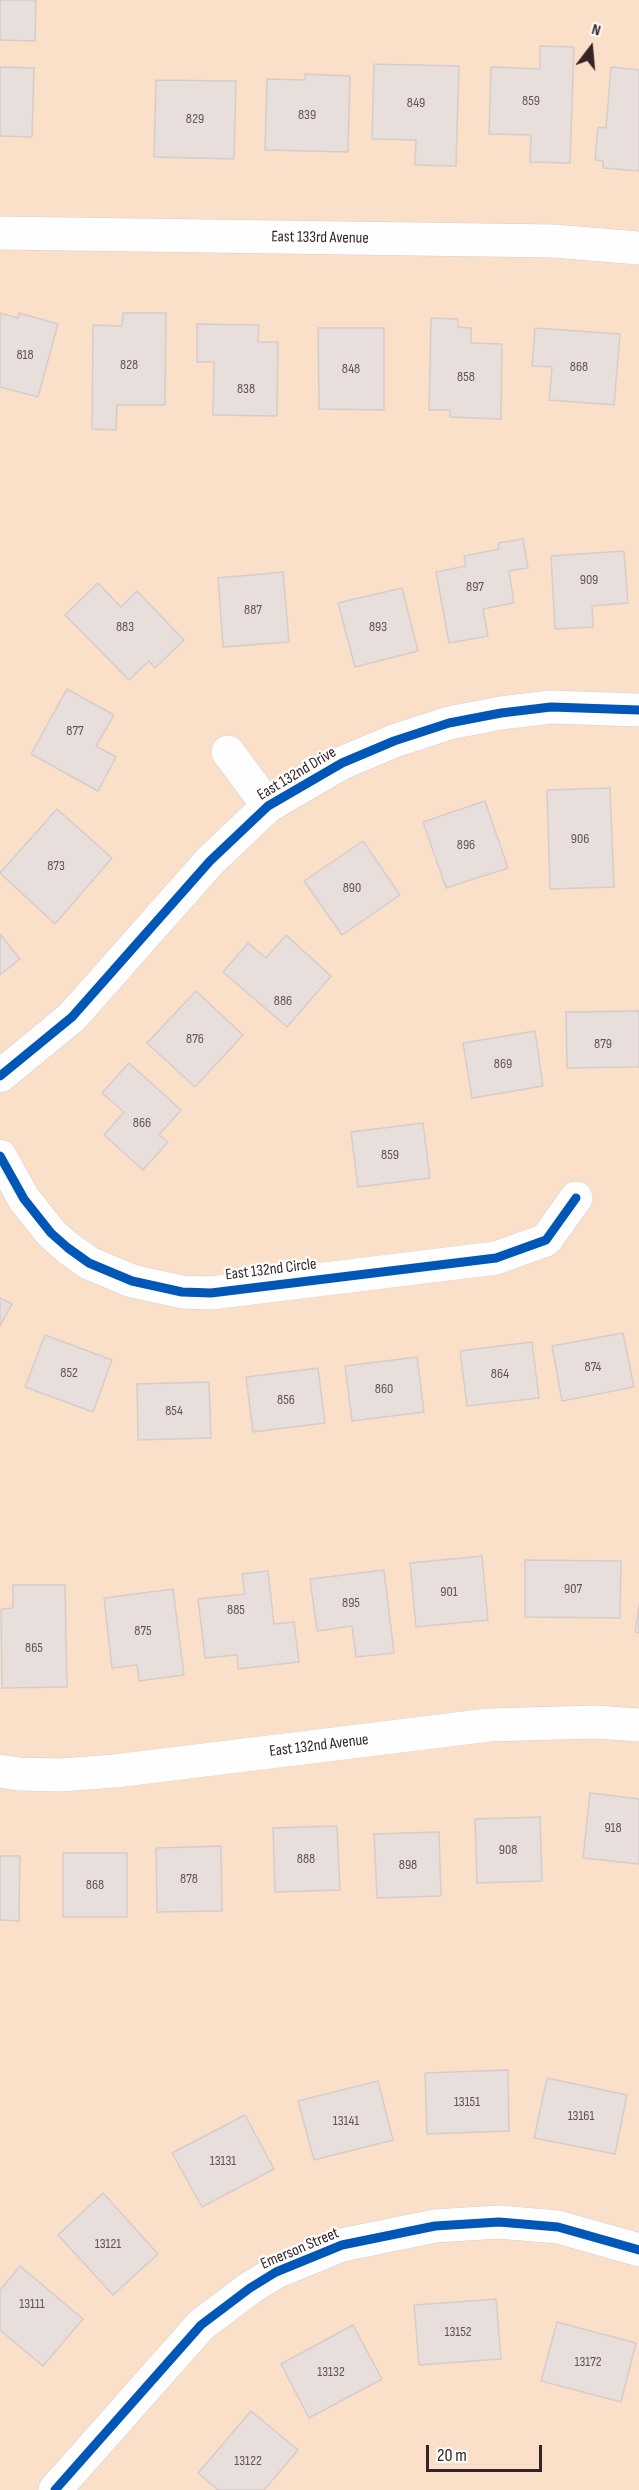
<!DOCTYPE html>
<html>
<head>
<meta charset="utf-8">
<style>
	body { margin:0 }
	#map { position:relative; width:639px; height:2490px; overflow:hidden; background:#fcf7f7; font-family:"Sofia Sans Condensed",sans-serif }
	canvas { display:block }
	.north { position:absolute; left:561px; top:18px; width:60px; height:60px; -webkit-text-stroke:4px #fff; paint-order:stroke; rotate:16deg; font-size:16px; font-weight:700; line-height:24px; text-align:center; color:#342425 }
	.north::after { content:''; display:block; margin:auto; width:21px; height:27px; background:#342425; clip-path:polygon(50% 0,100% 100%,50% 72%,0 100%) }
	.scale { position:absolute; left:426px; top:2445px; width:116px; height:27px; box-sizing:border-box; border:3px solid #342425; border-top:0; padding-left:8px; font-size:18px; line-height:21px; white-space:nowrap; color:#342425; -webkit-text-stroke:4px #fff; paint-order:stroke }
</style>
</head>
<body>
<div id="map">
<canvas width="639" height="2490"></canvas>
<div class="north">N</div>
<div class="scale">20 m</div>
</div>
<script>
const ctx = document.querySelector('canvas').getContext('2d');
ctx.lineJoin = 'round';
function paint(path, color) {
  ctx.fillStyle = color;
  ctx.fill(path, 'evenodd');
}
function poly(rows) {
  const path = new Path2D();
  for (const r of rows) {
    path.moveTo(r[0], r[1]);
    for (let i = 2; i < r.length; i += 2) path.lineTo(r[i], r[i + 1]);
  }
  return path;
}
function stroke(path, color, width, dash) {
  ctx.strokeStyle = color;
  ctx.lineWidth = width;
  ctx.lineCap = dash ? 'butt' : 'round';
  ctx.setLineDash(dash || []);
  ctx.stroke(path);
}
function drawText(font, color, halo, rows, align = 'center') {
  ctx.font = font + ' "Sofia Sans Condensed",sans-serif';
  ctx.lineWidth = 4.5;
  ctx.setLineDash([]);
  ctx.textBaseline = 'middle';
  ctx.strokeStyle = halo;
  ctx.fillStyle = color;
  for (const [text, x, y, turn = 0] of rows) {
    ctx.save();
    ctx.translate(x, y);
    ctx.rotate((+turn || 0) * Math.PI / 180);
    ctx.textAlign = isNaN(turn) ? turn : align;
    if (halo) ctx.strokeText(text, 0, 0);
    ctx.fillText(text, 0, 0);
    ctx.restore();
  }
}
paint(poly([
	[0,0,639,0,639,2490,0,2490]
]), '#fbe0c9');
const building = poly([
	[0,0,36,0,35,41,0,40,0,0],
	[540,46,574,47,570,163,530,162,531,135,489,134,491,67,540,69,540,46],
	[374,64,459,66,456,166,415,165,416,140,372,139,374,64],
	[0,67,34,68,32,137,0,136,0,67],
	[611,67,639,70,639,171,603,168,603,161,595,160,598,127,606,128,611,67],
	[305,74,350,76,348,152,265,150,267,79,305,80,305,74],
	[156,80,236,81,234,159,154,157,156,80],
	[0,313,18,318,19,313,58,324,38,397,0,387,0,313],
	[123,313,166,313,165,405,117,405,116,430,92,429,93,325,122,326,123,313],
	[431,318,458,319,458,327,471,328,471,343,502,344,501,419,450,417,450,410,429,410,431,318],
	[197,324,259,325,258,342,278,342,277,416,213,415,214,362,197,362,197,324],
	[318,328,384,328,384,410,319,409,318,328],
	[535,328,620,334,614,405,549,400,552,367,532,366,535,328],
	[523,539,528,568,509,571,514,603,483,609,488,636,449,643,436,572,466,566,464,556,499,549,498,543,523,539],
	[624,551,628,603,592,606,593,627,555,629,551,556,624,551],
	[283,572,289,642,223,647,218,578,283,572],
	[98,583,121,607,137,591,184,640,155,668,149,661,129,680,65,615,98,583],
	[402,588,418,651,355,667,338,603,402,588],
	[67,689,114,715,96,746,116,757,98,791,31,754,67,689],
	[610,788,614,887,550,889,547,790,610,788],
	[485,801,508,868,446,888,423,822,485,801],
	[57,809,112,858,55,924,0,873,57,809],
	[363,841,400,895,342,935,304,881,363,841],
	[0,934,20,959,0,975,0,934],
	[286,935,331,976,287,1027,223,972,248,943,266,958,286,935],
	[196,991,243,1035,195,1087,147,1043,196,991],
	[639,1011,639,1067,567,1068,566,1012,639,1011],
	[535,1031,543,1086,472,1098,463,1043,535,1031],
	[129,1063,181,1110,159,1135,168,1142,143,1170,104,1135,124,1112,102,1093,129,1063],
	[423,1123,430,1178,358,1187,351,1132,423,1123],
	[0,1298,12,1304,0,1326,0,1298],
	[623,1333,634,1387,562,1401,552,1346,623,1333],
	[45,1335,112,1360,93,1412,25,1387,45,1335],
	[532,1342,539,1398,467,1406,460,1351,532,1342],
	[417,1357,424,1412,352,1421,345,1366,417,1357],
	[318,1368,325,1423,253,1432,246,1377,318,1368],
	[209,1382,211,1438,138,1440,137,1384,209,1382],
	[482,1556,488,1620,416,1627,410,1563,482,1556],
	[525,1560,621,1561,620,1618,525,1617,525,1560],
	[384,1570,394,1653,356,1657,352,1626,317,1631,310,1579,384,1570],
	[268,1571,274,1624,294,1622,299,1662,238,1669,237,1655,205,1658,198,1599,245,1594,242,1574,268,1571],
	[13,1585,65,1585,67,1687,2,1688,1,1609,13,1608,13,1585],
	[173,1589,184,1675,139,1681,137,1665,112,1668,104,1598,173,1589],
	[639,1605,639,1633,635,1632,639,1605],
	[590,1793,639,1799,639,1864,583,1858,590,1793],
	[540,1817,542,1881,477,1883,475,1819,540,1817],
	[337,1826,340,1890,275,1892,273,1828,337,1826],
	[439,1832,441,1896,377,1898,374,1834,439,1832],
	[221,1846,222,1911,157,1912,156,1848,221,1846],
	[63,1853,127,1853,127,1917,63,1917,63,1853],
	[0,1856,20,1856,19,1921,0,1920,0,1856],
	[508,2070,509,2131,427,2134,425,2073,508,2070],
	[547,2078,627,2095,615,2154,534,2138,547,2078],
	[378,2081,393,2140,314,2160,298,2101,378,2081],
	[245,2115,274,2169,202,2207,172,2153,245,2115],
	[103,2193,158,2254,113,2295,58,2235,103,2193],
	[20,2266,83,2319,43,2366,0,2330,0,2290,20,2266],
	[496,2299,501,2359,419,2365,414,2305,496,2299],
	[557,2322,636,2343,621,2402,541,2381,557,2322],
	[353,2325,382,2379,309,2418,281,2364,353,2325],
	[251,2411,298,2450,264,2490,218,2490,198,2473,251,2411]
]);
paint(building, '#e8dedc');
stroke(building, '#d6ccca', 1.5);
const street = poly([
	[0,233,554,241,639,248],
	[228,752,268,806],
	[0,1076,72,1017,210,861,268,806,342,763,394,741,449,723,501,713,551,707,639,710],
	[0,1156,24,1199,51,1233,68,1248,89,1263,132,1281,182,1292,211,1293,496,1258,546,1240,576,1198],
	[0,1771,19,1774,60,1775,115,1771,489,1725,595,1722,639,1725],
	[55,2490,201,2325,250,2288,276,2272,342,2245,435,2226,499,2222,558,2227,639,2250]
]);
stroke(street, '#d7cccd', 34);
stroke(street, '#fffefe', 33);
stroke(poly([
	[0,1076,72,1017,210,861,268,806,342,763,394,741,449,723,501,713,551,707,639,710],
	[0,1156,24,1199,51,1233,68,1248,89,1263,132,1281,182,1292,211,1293,496,1258,546,1240,576,1198],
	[55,2490,201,2325,250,2288,276,2272,342,2245,435,2226,499,2222,558,2227,639,2250]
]), '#0057b8', 9);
drawText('14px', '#625454', null, [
	["859",531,101],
	["849",416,103],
	["839",307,115],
	["829",195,119],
	["818",25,355],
	["828",129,365],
	["868",579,367],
	["848",351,369],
	["858",466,377],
	["838",246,389],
	["909",589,580],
	["897",475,587],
	["887",253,610],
	["883",125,627],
	["893",378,627],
	["877",75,731],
	["906",580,839],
	["896",466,845],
	["873",56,866],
	["890",352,888],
	["886",283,1001],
	["876",195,1039],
	["879",603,1044],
	["869",503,1064],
	["866",142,1123],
	["859",390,1155],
	["874",593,1367],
	["852",69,1373],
	["864",500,1374],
	["860",384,1389],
	["856",286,1400],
	["854",174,1411],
	["907",573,1589],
	["901",449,1592],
	["895",351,1603],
	["885",236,1610],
	["875",143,1631],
	["865",34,1648],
	["918",613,1828],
	["908",508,1850],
	["888",306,1859],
	["898",408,1865],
	["878",189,1879],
	["868",95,1885],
	["13151",467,2102],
	["13161",581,2116],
	["13141",346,2121],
	["13131",223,2161],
	["13121",108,2244],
	["13111",32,2304],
	["13152",458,2332],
	["13172",588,2362],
	["13132",331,2372],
	["13122",248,2461]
]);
drawText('16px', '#342425', '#fff', [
	["East 133rd Avenue",320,238,1],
	["East 132nd Drive",297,774,-31],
	["East 132nd Circle",271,1270,-7],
	["East 132nd Avenue",319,1746,-7],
	["Emerson Street",300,2249,-23]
]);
</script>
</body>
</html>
